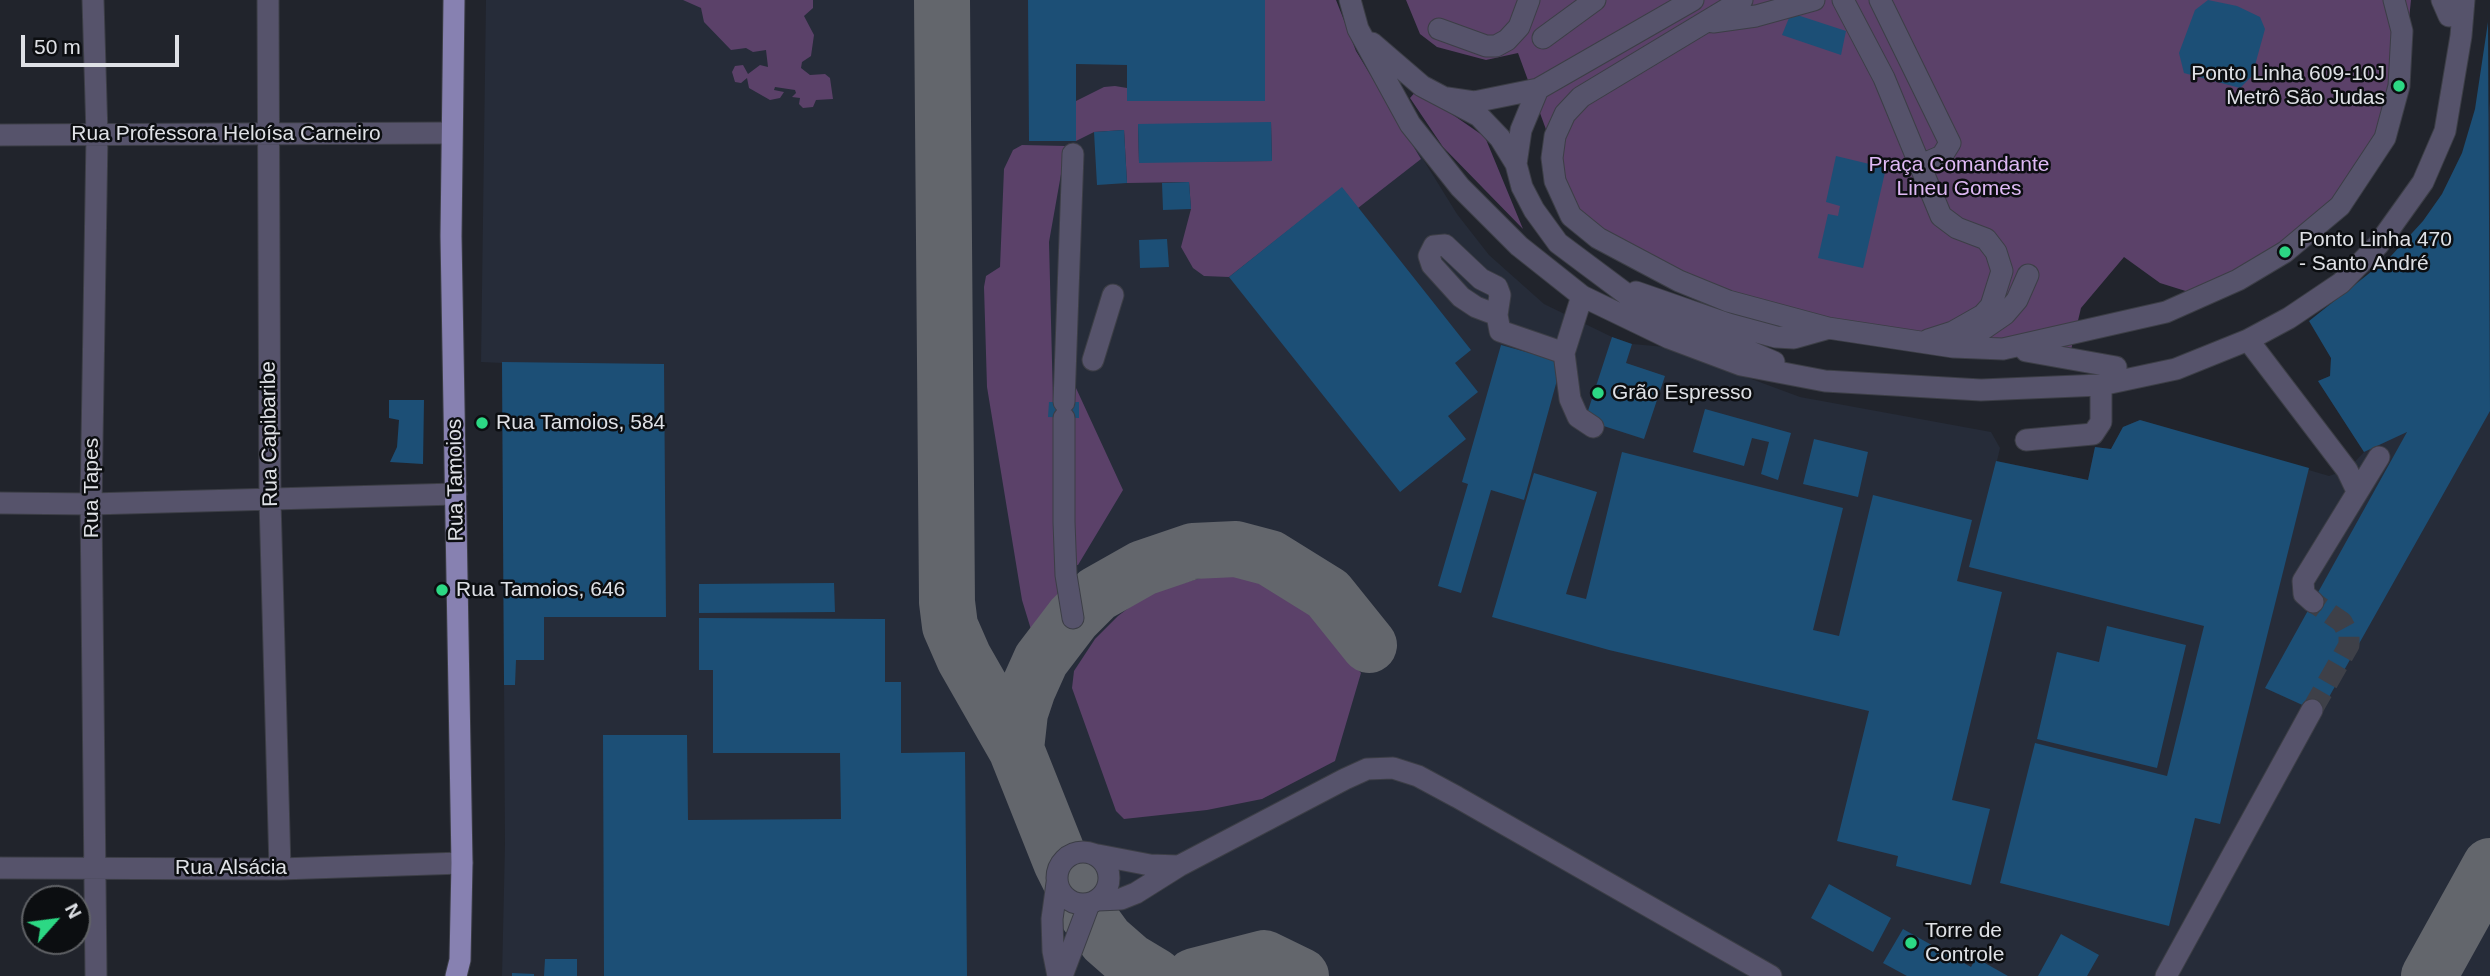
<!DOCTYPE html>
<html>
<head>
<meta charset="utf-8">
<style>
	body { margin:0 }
	#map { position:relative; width:2490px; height:976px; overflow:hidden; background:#21242c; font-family:Helvetica,sans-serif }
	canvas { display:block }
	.north { position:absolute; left:21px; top:885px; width:70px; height:70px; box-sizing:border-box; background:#0c0e11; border:2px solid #606266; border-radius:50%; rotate:62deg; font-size:19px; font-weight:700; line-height:28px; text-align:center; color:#dfe1e6 }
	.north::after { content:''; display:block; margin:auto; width:24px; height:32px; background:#2cd884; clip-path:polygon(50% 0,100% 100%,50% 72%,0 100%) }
	.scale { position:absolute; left:21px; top:35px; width:158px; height:32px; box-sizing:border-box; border:4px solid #dfe1e6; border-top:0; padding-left:9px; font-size:21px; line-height:24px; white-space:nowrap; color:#dfe1e6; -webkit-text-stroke:5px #0c0e11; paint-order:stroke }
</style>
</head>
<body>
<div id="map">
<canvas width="2490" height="976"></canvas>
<div class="north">N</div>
<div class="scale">50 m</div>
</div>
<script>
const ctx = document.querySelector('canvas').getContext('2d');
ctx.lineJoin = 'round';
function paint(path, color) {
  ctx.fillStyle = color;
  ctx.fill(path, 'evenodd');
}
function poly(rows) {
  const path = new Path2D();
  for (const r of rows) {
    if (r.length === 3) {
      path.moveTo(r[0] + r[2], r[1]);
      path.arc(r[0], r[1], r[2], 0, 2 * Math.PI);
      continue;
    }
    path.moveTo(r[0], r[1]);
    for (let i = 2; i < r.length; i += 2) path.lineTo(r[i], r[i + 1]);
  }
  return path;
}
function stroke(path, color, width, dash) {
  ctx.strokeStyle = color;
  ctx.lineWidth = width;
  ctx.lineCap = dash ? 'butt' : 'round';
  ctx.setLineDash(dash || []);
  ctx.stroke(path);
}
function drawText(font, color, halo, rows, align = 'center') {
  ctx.font = font + ' Helvetica,sans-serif';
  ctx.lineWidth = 5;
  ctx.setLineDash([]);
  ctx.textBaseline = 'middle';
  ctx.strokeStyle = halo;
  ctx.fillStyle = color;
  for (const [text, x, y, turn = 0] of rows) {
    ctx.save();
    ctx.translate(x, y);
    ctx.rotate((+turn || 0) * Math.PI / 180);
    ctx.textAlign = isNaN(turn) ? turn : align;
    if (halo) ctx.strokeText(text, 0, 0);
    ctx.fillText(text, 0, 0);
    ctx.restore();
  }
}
paint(poly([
	[486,0,1336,0,1356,51,1457,214,1489,255,1544,304,1612,337,1632,344,1665,347,1800,397,1991,432,2000,448,1997,461,2088,480,2095,447,2111,449,2123,427,2140,420,2329,476,2347,470,2364,452,2318,381,2330,376,2331,358,2320,339,2397,275,2486,126,2490,101,2490,976,502,976,505,844,502,363,481,362]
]), '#262c39');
paint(poly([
	[683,0,813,0,813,8,804,16,814,35,811,56,802,62,801,68,810,75,825,74,830,78,833,99,816,100,813,107,803,108,799,104,800,98,792,97,796,93,795,90,775,87,774,90,784,92,780,98,770,100,749,88,747,78,741,83,735,82,732,72,735,66,743,65,748,74,760,65,768,67,766,50,753,52,746,48,731,50,704,22,701,8],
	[1265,0,1336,0,1356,51,1421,159,1358,208,1342,188,1229,277,1204,276,1193,268,1181,247,1191,209,1189,182,1127,183,1124,130,1094,132,1076,141,1076,101,1104,87,1115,86,1127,88,1128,101,1265,101],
	[1271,123,1272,161,1139,162,1138,125],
	[1406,0,2411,0,2402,88,2325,226,2192,293,2160,283,2124,257,2081,308,2071,350,1854,342,1585,236,1518,53,1486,60,1437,47,1420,34],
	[1417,90,1485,137,1523,229,1443,147,1410,98],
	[1022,145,1066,146,1049,242,1058,599,1033,636,1022,600,987,387,984,287,986,276,1000,267,1004,169,1013,150],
	[1072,388,1076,388,1123,490,1078,565,1075,565],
	[1235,576,1258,581,1298,602,1320,622,1361,673,1335,761,1262,799,1207,810,1124,819,1116,811,1072,688,1074,671,1095,639,1118,616,1139,600,1156,591,1201,578]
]), '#5b4169');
stroke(poly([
	[942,0,947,602,950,626,964,658,1016,749,1061,862,1087,914,1106,940,1130,961,1155,976],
	[1016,749,1020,713,1028,689,1041,660,1073,618,1097,594,1143,568,1193,551,1236,549,1270,558,1328,594,1369,645],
	[1194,976,1264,958,1301,976],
	[2429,976,2490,866]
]), '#63666c', 56);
paint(poly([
	[1028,0,1265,0,1265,101,1127,101,1127,65,1076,64,1076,141,1029,141],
	[2208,0,2237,6,2260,17,2265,29,2252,76,2240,88,2184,73,2179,53,2195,10],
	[1791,13,1846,31,1841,55,1782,35],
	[2488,22,2490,411,2320,713,2265,688,2407,432,2364,452,2318,381,2330,376,2331,358,2309,321,2391,256,2423,221,2442,194,2462,153,2475,109],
	[1271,122,1272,161,1139,163,1138,124],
	[1124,130,1127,183,1097,185,1094,132],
	[1836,156,1886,168,1863,268,1818,258,1828,214,1838,216,1840,206,1826,202],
	[1189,182,1191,209,1163,210,1162,183],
	[1342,187,1471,350,1455,363,1478,392,1448,416,1466,439,1400,492,1229,277],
	[1167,239,1169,267,1140,268,1139,240],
	[1612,337,1632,344,1626,363,1665,376,1644,439,1585,420],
	[1501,345,1562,362,1524,500,1491,490,1461,593,1438,586,1468,484,1462,482],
	[502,362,664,364,666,617,544,617,544,660,516,660,515,685,504,685],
	[389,400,424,400,423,464,390,462,397,447,399,420,389,418],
	[1049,402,1079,402,1079,418,1048,417],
	[1705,409,1791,433,1778,480,1761,474,1769,442,1752,438,1744,466,1693,452],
	[2140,420,2309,468,2220,824,2195,818,2169,926,2000,883,2035,743,2167,776,2204,626,1969,567,1996,461,2088,480,2095,447,2111,449,2123,427],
	[1814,439,1868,452,1858,497,1803,484],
	[1622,452,1843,508,1813,630,1839,636,1873,495,1972,520,1957,581,2002,592,1952,800,1990,809,1971,885,1896,866,1898,856,1837,841,1869,711,1609,650,1492,617,1534,473,1597,492,1566,594,1586,599],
	[834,583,835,612,699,613,699,584],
	[699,618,885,619,885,682,901,682,901,753,965,752,967,976,604,976,603,735,687,735,688,820,841,819,840,753,713,753,713,670,699,670],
	[2107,626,2186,645,2157,768,2037,739,2057,652,2099,662],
	[1829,884,1891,918,1873,952,1811,918],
	[1903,929,1971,967,1976,958,2008,976,1907,976,1883,963],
	[2061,934,2099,955,2087,976,2038,976],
	[545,959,577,959,577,976,544,976],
	[512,973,534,974,534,976,512,976]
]), '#1c4f76');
stroke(poly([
	[2312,710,2349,645,2349,635,2342,622,2313,602]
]), '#3e4048', 21, [21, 10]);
const minor = poly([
	[93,0,97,135,91,504,96,976],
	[268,0,270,500,280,869],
	[1350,0,1358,29,1410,124,1460,187,1519,246,1582,296,1669,338,1741,365,1825,381,1981,390,2101,385,2176,369,2248,340,2289,318,2341,283,2378,245,2423,182,2445,131,2461,36,2464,0],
	[1742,0,1581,97,1565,114,1555,136,1552,158,1555,181,1571,216,1598,238,1679,281,1728,301,1828,328,1953,347,2003,349,2166,312,2238,280,2285,252,2340,206,2385,138,2399,86,2402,31,2394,0],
	[1843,0,1884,78,1941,216,1957,228,1986,239,1996,252,2002,271,1991,306,1983,315,1953,332,1928,340],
	[1880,0,1950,143,1942,156,1921,165],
	[2442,0,2449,16],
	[1713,22,1756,16,1814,0],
	[1439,29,1486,46,1496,46,1507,40,1519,27,1529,0],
	[1543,38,1595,0],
	[1372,43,1422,86,1479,116,1500,138,1516,164],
	[1538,89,1521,130,1516,164,1522,187,1534,210,1558,243,1641,305,1774,362],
	[1447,98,1474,102,1538,89,1693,0],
	[0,135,451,133],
	[1636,292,1728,324,1776,337,1794,338,1826,329],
	[1582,296,1564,353,1570,399,1578,417,1593,427],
	[1497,315,1500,295,1497,287,1481,279,1445,245,1434,246,1429,256,1432,265,1461,297,1476,307,1497,315,1500,331,1564,353],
	[1976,334,2005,314,2017,300,2028,275],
	[2248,340,2347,470,2357,491],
	[2026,351,2116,367],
	[1093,360,1113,295],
	[1064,402,1073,154],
	[1064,418,1064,522,1066,575,1073,618],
	[2026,440,2093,434,2101,422,2101,385],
	[0,503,91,504,456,494],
	[2313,602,2304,594,2303,581,2379,457],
	[1083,878,26],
	[1098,855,1150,865,1179,866],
	[0,868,280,869,462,863],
	[1057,883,1052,919,1053,951,1058,976],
	[1098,900,1121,899,1136,893,1179,866,1345,779,1367,769,1393,768,1418,776,1457,797,1771,976],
	[1062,976,1089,904],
	[2166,976,2312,710]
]);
const major = poly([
	[454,0,451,236,462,863,460,960,456,976]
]);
stroke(minor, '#3c3e46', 23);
stroke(major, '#3c3e46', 23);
stroke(minor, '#56536b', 21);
stroke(major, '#8781b1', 21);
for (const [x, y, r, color] of [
	[2399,86,7,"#2cd884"],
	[2285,252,7,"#2cd884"],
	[1598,393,7,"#2cd884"],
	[482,423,7,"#2cd884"],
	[442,590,7,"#2cd884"],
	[1911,943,7,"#2cd884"]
]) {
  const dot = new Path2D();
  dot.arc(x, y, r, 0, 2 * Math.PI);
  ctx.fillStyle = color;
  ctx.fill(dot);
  stroke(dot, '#0c0e11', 2.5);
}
drawText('21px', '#dfe1e6', '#0c0e11', [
	["Ponto Linha 609-10J",2385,74,"right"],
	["Metrô São Judas",2385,98,"right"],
	["Ponto Linha 470",2299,240],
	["- Santo André",2299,264],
	["Grão Espresso",1612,393],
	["Rua Tamoios, 584",496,423],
	["Rua Tamoios, 646",456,590],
	["Torre de",1925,931],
	["Controle",1925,955]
], 'left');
drawText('21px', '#dfe1e6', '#0c0e11', [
	["Rua Professora Heloísa Carneiro",226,134],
	["Rua Capibaribe",270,434,-91],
	["Rua Tamoios",456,480,-91],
	["Rua Tapes",92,488,-90],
	["Rua Alsácia",231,868]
]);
drawText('21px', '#dfb9f5', '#0c0e11', [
	["Praça Comandante",1959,165],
	["Lineu Gomes",1959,189]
]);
</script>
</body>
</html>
